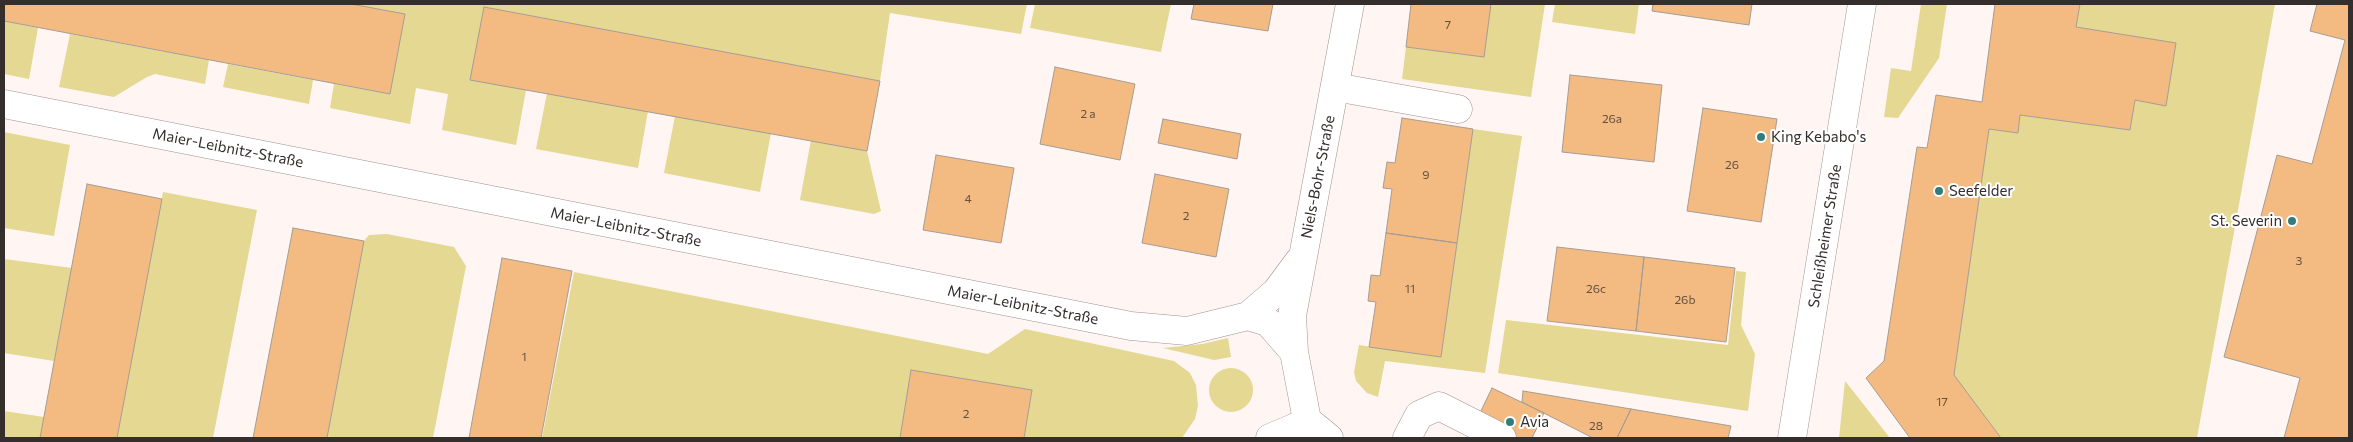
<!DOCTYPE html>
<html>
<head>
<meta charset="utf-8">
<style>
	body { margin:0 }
	#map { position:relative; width:2353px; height:442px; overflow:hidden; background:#fff5f3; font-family:Commissioner,sans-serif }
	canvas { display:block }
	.frame { position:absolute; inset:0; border:5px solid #342e2d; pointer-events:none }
</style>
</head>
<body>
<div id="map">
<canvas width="2353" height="442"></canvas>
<div class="frame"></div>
</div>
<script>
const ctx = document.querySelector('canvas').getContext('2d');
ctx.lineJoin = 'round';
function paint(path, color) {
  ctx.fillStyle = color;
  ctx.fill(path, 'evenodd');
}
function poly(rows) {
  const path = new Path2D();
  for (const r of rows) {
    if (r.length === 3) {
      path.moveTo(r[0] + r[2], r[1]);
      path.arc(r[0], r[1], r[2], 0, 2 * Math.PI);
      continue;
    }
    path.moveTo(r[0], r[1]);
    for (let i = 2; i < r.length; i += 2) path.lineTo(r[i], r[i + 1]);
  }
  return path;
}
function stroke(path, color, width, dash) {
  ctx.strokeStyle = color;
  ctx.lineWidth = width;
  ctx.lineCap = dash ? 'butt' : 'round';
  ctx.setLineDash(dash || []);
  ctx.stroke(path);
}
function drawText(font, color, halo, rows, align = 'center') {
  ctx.font = font + ' Commissioner,sans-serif';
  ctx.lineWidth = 4;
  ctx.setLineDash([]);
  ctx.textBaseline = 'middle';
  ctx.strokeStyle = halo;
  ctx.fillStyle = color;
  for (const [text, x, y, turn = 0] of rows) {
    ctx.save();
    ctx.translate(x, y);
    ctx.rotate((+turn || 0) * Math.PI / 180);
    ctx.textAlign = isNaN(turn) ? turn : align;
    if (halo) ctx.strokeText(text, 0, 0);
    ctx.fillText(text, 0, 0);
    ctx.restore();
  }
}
paint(poly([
	[351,4,1027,4,1021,34,890,13,880,81,484,7,473,67,526,90,516,145,442,130,448,94,416,88,410,124,330,108,334,84,390,94,405,14],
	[1035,4,1171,4,1161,52,1030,28],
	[1491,4,1545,4,1531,97,1402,79,1406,47,1483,57],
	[1555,4,1639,4,1635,34,1552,22],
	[1921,4,1947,4,1939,58,1898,118,1884,117,1891,68,1911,71],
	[2080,4,2275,4,2197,438,2001,438,1954,375,1989,129,2018,133,2020,115,2130,130,2135,100,2166,105,2176,43,2076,27],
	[4,21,38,28,29,79,4,74],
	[70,34,209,60,205,84,155,74,147,77,114,97,59,87],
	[228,64,313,80,309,104,223,87],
	[547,93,648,111,638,168,536,149],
	[675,116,771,133,760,192,664,173],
	[1473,129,1522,136,1485,373,1385,361,1378,397,1367,393,1356,381,1354,372,1359,345,1441,357],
	[4,132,70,145,54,236,4,228],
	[811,140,867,151,881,211,874,214,800,200],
	[163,192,257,210,213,438,117,438],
	[387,234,454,247,466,266,433,438,327,438,364,241,369,235],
	[4,259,72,268,54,361,4,353],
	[1736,271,1746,272,1741,325,1755,354,1748,411,1498,373,1506,320,1728,345],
	[574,272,988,354,1025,329,1174,361,1190,373,1196,385,1198,406,1195,419,1182,438,1024,438,1032,390,911,370,900,438,542,438],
	[1228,338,1231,357,1214,360,1163,348,1202,344],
	[1231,390,22],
	[1845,381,1857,396,1890,438,1839,438],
	[4,411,44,417,40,438,4,438]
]), '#e4d892');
const building = poly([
	[4,4,351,4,405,14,390,94,4,21,4,4],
	[1194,4,1273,4,1268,31,1191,19,1194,4],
	[1411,4,1491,4,1484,57,1406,47,1411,4],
	[1653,4,1752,4,1749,25,1652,11,1653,4],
	[1995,4,2080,4,2076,27,2176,43,2166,106,2135,100,2130,130,2020,115,2018,133,1989,129,1954,375,2001,438,1910,438,1866,378,1884,361,1917,147,1927,148,1936,95,1982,102,1995,4],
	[2317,4,2349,4,2349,438,2284,438,2300,378,2224,357,2277,155,2312,164,2345,40,2310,31,2317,4],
	[484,7,880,81,867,151,470,80,484,7],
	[1055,67,1135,84,1120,160,1040,144,1055,67],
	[1570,75,1662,85,1654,162,1562,152,1570,75],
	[1703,108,1777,119,1761,222,1687,211,1703,108],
	[1402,118,1473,129,1457,243,1386,233,1392,189,1383,188,1387,162,1395,163,1402,118],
	[1163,119,1241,134,1237,159,1158,143,1163,119],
	[936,155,1014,168,1001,243,923,230,936,155],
	[1155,174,1229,189,1216,257,1142,243,1155,174],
	[87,184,162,199,117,438,40,438,87,184],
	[293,228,364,241,327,438,253,438,293,228],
	[1386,233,1457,243,1441,357,1369,347,1376,302,1368,301,1371,275,1380,276,1386,233],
	[1557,247,1644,257,1636,331,1547,321,1557,247],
	[1644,257,1735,268,1726,342,1636,331,1644,257],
	[502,258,572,271,541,438,469,438,502,258],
	[911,370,1032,390,1024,438,900,438,911,370],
	[1492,388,1544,413,1532,438,1468,438,1492,388],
	[1523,391,1631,409,1617,438,1593,438,1522,402,1523,391],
	[1631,409,1731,426,1728,438,1617,438,1631,409]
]);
paint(building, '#f3bb82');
stroke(building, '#a59c93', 1);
const minor = poly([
	[1335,87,1458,109],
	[4,104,1131,326,1187,331,1248,316,1268,322,1294,352,1307,420,1329,438],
	[1248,316,1276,292,1299,261],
	[1294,352,1292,316,1350,4],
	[1270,438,1296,427,1307,420],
	[1407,438,1419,415,1439,406,1502,438],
	[1792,438,1862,4]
]);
stroke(minor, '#a19390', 29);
stroke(minor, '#fff', 28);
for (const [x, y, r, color] of [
	[1761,137,5,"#337c7e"],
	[1939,191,5,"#337c7e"],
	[2292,221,5,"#337c7e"],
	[1510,422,5,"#337c7e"]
]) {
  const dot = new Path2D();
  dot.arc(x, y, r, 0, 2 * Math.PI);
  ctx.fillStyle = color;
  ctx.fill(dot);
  stroke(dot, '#fff', 2);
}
drawText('12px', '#645142', null, [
	["7",1448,25],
	["2 a",1088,114],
	["26a",1612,119],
	["26",1732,165],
	["9",1426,175],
	["4",968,199],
	["2",1186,216],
	["3",2299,261],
	["11",1410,289],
	["26c",1596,289],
	["26b",1685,300],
	["1",524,357],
	["17",1942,402],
	["2",966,414],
	["28",1596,426]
]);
drawText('15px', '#342e2d', '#fff', [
	["King Kebabo's",1771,137],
	["Seefelder",1949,191],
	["St. Severin",2282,221,"right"],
	["Avia",1520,422]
], 'left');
drawText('15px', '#342e2d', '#fff', [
	["Maier-Leibnitz-Straße",228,148,11],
	["Niels-Bohr-Straße",1318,177,-79],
	["Maier-Leibnitz-Straße",626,227,11],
	["Schleißheimer Straße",1825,236,-81],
	["Maier-Leibnitz-Straße",1023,305,11]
]);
</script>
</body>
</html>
